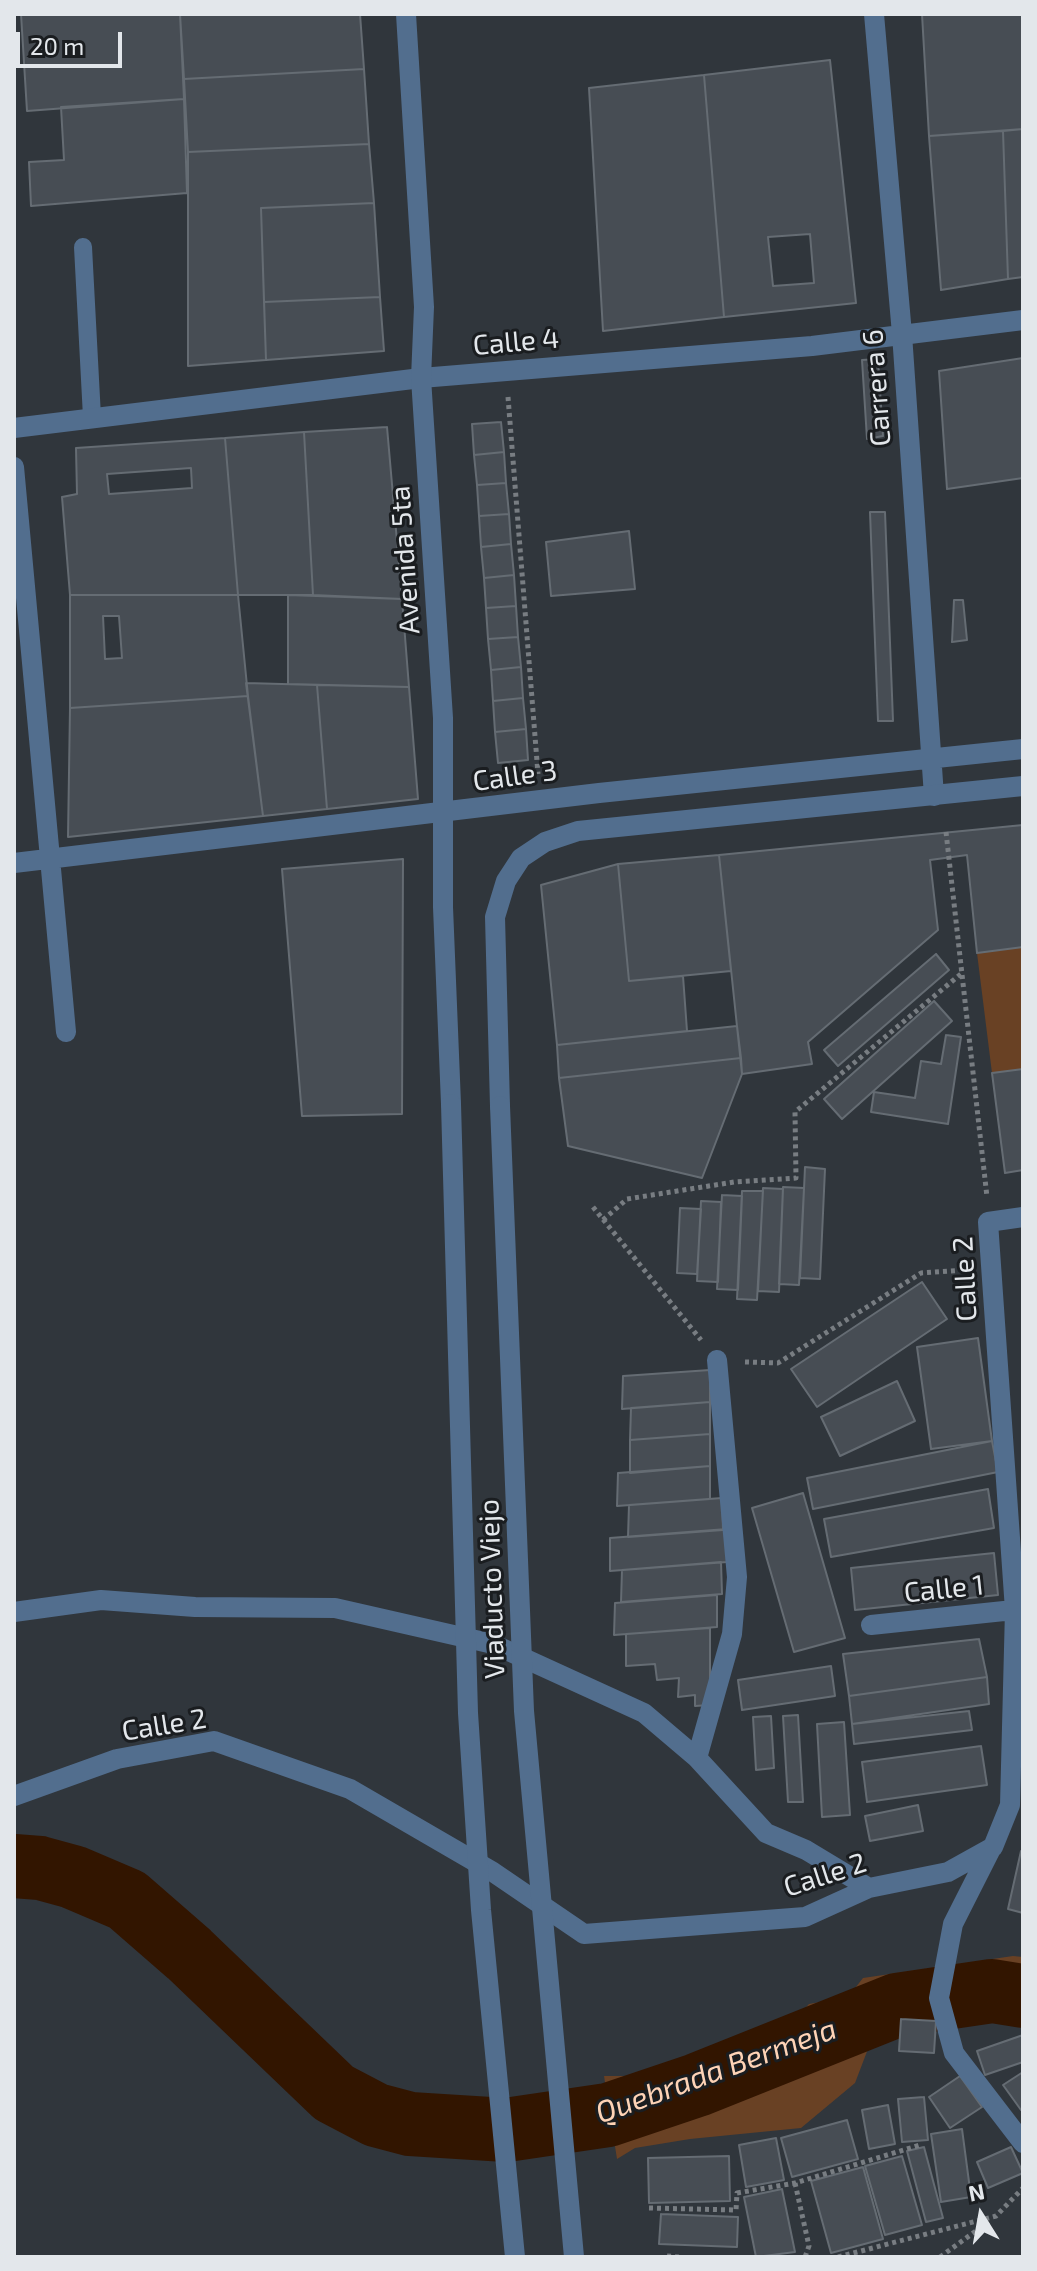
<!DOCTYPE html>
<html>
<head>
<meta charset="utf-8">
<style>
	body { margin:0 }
	#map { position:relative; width:1037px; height:2271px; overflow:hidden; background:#30363c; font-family:"Exo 2",sans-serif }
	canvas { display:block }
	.frame { position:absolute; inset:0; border:16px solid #e3e7eb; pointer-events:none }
	.north { position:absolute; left:941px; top:2175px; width:80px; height:80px; -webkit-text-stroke:6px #1a1d20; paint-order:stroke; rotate:349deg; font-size:22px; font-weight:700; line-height:32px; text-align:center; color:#e3e7eb }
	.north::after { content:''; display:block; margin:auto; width:28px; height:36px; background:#e3e7eb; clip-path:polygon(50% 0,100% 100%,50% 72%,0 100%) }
	.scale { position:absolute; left:16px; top:32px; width:106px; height:36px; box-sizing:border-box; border:4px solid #e3e7eb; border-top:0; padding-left:10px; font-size:24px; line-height:28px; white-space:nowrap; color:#e3e7eb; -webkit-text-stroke:6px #1a1d20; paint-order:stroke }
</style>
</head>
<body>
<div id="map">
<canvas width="1037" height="2271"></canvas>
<div class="frame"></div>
<div class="north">N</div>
<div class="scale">20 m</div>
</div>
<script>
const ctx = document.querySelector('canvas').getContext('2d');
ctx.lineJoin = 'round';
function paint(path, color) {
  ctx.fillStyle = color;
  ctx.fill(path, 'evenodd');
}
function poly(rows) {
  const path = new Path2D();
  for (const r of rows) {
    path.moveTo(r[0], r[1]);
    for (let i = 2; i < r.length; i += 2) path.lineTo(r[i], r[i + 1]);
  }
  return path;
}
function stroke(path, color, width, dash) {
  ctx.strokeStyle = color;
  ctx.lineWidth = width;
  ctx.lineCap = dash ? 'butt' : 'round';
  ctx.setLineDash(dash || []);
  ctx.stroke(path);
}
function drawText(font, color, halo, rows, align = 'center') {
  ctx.font = font + ' "Exo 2",sans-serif';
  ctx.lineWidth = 6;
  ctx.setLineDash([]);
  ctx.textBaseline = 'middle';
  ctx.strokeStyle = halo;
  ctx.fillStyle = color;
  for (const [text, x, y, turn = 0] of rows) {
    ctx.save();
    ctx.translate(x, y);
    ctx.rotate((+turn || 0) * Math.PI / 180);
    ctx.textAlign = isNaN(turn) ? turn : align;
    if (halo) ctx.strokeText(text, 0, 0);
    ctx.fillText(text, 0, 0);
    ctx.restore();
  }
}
paint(poly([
	[1023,947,1023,1069,992,1073,977,953],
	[1013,1956,1023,1957,1023,2023,979,2015,897,2013,871,2041,855,2083,801,2128,690,2139,635,2148,617,2159,604,2076,662,2076,713,2065,766,2034,787,2028,809,2004,848,1997,863,1978]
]), '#694124');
stroke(poly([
	[14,1866,40,1868,73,1877,127,1900,189,1954,334,2093,376,2115,410,2124,506,2130,608,2115,697,2085,897,2005,992,1991,1023,1996]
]), '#321500', 64);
const building = poly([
	[21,14,180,14,184,99,27,111,21,14],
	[180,14,360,14,364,69,184,79,180,14],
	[922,14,1023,14,1023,129,929,136,922,14],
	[830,60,856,303,724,317,704,75,830,60],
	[810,234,814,283,773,286,768,237,810,234],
	[364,69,369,144,188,152,184,79,364,69],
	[704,75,724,317,603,331,589,88,704,75],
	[184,99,187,193,31,206,29,162,64,160,61,107,184,99],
	[1023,129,1023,277,1008,279,1003,131,1023,129],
	[1003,131,1008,279,941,290,929,136,1003,131],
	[369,144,374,203,261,208,266,360,188,366,188,152,369,144],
	[374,203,380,297,264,302,261,208,374,203],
	[380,297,384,351,266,360,264,302,380,297],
	[1023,358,1023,478,947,489,939,371,1023,358],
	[878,359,883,436,867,439,862,360,878,359],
	[501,422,504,452,474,455,472,424,501,422],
	[387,427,402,599,313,595,304,432,387,427],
	[304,432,313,595,238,595,225,438,304,432],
	[225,438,238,595,70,595,62,497,77,494,76,448,225,438],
	[191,468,192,488,109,494,107,474,191,468],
	[504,452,506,483,477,485,474,455,504,452],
	[506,483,509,514,479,516,477,485,506,483],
	[870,512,885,512,893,721,878,721,870,512],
	[509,514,511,544,481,547,479,516,509,514],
	[629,531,635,589,551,596,546,542,629,531],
	[511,544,514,575,484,578,481,547,511,544],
	[514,575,516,606,486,608,484,578,514,575],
	[70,595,238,595,248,696,70,708,70,595],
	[103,616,119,616,122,658,105,659,103,616],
	[288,595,402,599,409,687,288,684,288,595],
	[954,600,963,600,967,640,952,642,954,600],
	[516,606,518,637,488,639,486,608,516,606],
	[518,637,521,667,491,670,488,639,518,637],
	[521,667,523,698,493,701,491,670,521,667],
	[246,683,317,685,327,809,263,816,246,683],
	[317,685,409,687,418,799,327,809,317,685],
	[248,696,263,816,68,837,70,708,248,696],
	[523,698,526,729,495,732,493,701,523,698],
	[526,729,528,760,498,763,495,732,526,729],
	[1023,825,1023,947,977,953,967,855,930,860,938,930,808,1042,812,1064,742,1074,719,855,1023,825],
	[719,855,731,971,629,981,618,864,719,855],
	[403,859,402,1114,302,1116,282,869,403,859],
	[618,864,629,981,683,976,687,1031,557,1045,541,885,618,864],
	[936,954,949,970,838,1066,824,1050,936,954],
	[934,1001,952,1021,842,1119,824,1099,934,1001],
	[737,1026,741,1058,559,1078,557,1045,737,1026],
	[946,1035,961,1037,948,1124,871,1112,874,1092,915,1098,921,1061,941,1064,946,1035],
	[741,1058,742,1074,702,1178,568,1146,559,1078,741,1058],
	[1023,1069,1023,1170,1005,1173,992,1073,1023,1069],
	[805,1167,825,1169,820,1279,800,1278,805,1167],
	[783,1187,804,1188,799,1285,779,1284,783,1187],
	[763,1188,783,1189,779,1292,758,1291,763,1188],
	[742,1191,763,1191,757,1300,737,1299,742,1191],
	[722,1195,742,1196,738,1290,717,1289,722,1195],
	[701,1201,721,1202,718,1282,697,1281,701,1201],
	[680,1208,701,1209,697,1274,677,1273,680,1208],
	[922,1282,947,1319,817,1407,791,1369,922,1282],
	[978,1338,992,1441,931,1449,917,1347,978,1338],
	[710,1370,710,1402,622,1409,623,1376,710,1370],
	[897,1381,915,1421,840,1456,821,1417,897,1381],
	[710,1402,710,1434,630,1440,631,1408,710,1402],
	[710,1434,710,1466,630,1473,630,1440,710,1434],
	[992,1441,998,1472,813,1509,807,1478,992,1441],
	[710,1466,710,1499,617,1506,618,1473,710,1466],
	[988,1489,994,1528,831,1557,824,1519,988,1489],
	[803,1493,845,1638,794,1652,752,1508,803,1493],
	[722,1498,723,1530,628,1537,629,1505,722,1498],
	[727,1529,727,1562,610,1571,610,1538,727,1529],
	[994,1553,998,1595,855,1610,851,1568,994,1553],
	[721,1562,722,1594,621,1602,622,1570,721,1562],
	[717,1595,717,1627,614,1635,615,1603,717,1595],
	[710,1628,710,1705,695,1706,695,1695,678,1697,679,1678,657,1680,655,1664,626,1666,626,1634,710,1628],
	[979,1639,987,1677,849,1696,843,1654,979,1639],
	[831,1666,835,1696,742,1710,738,1680,831,1666],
	[987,1677,989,1704,852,1724,849,1696,987,1677],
	[969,1711,972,1730,854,1744,852,1724,969,1711],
	[798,1715,803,1802,788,1802,783,1716,798,1715],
	[771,1716,774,1768,756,1770,753,1717,771,1716],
	[844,1722,850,1815,822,1817,817,1724,844,1722],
	[981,1746,987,1785,867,1802,862,1762,981,1746],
	[918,1805,923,1831,870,1841,865,1816,918,1805],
	[1021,1851,1023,1852,1023,1913,1008,1909,1021,1851],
	[901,2019,936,2021,934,2053,899,2051,901,2019],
	[1023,2035,1023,2062,985,2075,977,2051,1023,2035],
	[1023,2072,1023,2108,1021,2110,1003,2085,1023,2072],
	[960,2076,982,2107,950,2128,929,2097,960,2076],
	[924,2097,928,2140,902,2142,898,2099,924,2097],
	[888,2105,895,2144,869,2149,862,2110,888,2105],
	[847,2120,858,2159,792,2177,781,2138,847,2120],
	[962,2129,971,2197,941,2202,931,2134,962,2129],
	[776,2138,784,2180,746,2187,739,2145,776,2138],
	[924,2147,943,2218,926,2222,907,2151,924,2147],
	[1011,2147,1023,2173,988,2188,977,2162,1011,2147],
	[729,2156,730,2201,649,2203,648,2158,729,2156],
	[902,2156,922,2225,885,2235,865,2166,902,2156],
	[863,2167,883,2239,831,2253,811,2181,863,2167],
	[782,2189,795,2252,756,2257,744,2197,782,2189],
	[661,2214,738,2217,737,2247,659,2244,661,2214]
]);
paint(building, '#474d54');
stroke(building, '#656c73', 2);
stroke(poly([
	[508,397,538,774],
	[946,832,987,1197],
	[593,1207,701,1340],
	[603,1220,627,1199,734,1182,796,1178,795,1112,962,973],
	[745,1362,778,1363,921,1273,964,1270],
	[795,2183,809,2246,805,2257],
	[649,2208,736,2210,737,2193,795,2183,920,2145],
	[667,2256,679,2257],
	[838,2257,996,2216,1023,2188],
	[940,2257,991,2220]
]), '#787d82', 5, [4, 4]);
stroke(poly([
	[83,247,92,417]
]), '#526e8e', 18);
stroke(poly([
	[874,14,902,334,934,796],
	[14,428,421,378,812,346,1023,320],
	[14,467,66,1032],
	[14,863,599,793,1023,749],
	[14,1612,101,1600,195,1607,335,1608,493,1644,644,1713,697,1758,766,1833,806,1850,869,1888],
	[871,1625,1023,1609],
	[697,1758,732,1634,737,1577,717,1360],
	[14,1796,117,1759,214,1741,350,1789,493,1872,584,1934,805,1917,869,1888,948,1872,993,1847,1010,1805,1015,1610,988,1222,1023,1217],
	[992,1847,953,1924,939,1998,954,2053,1023,2143]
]), '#526e8e', 20);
stroke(poly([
	[406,14,424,307,421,378,443,718,443,907,451,1104],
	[500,1106,495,917,506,881,521,858,545,842,578,831,1023,786]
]), '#526e8e', 20);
stroke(poly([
	[451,1104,468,1713,481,1910,515,2257],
	[500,1106,524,1711,574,2257]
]), '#526e8e', 20);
drawText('28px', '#e3e7eb', '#1a1d20', [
	["Calle 4",516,342,-5],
	["Carrera 6",877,388,-94],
	["Avenida 5ta",405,560,-94],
	["Calle 3",515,776,-8],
	["Calle 2",965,1279,-93],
	["Viaducto Viejo",492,1589,-92],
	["Calle 1",944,1589,-6],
	["Calle 2",164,1725,-9],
	["Calle 2",825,1875,-18]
]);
drawText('italic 30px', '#fed3b6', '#1a1d20', [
	["Quebrada Bermeja",716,2071,-20]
]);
</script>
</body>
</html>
